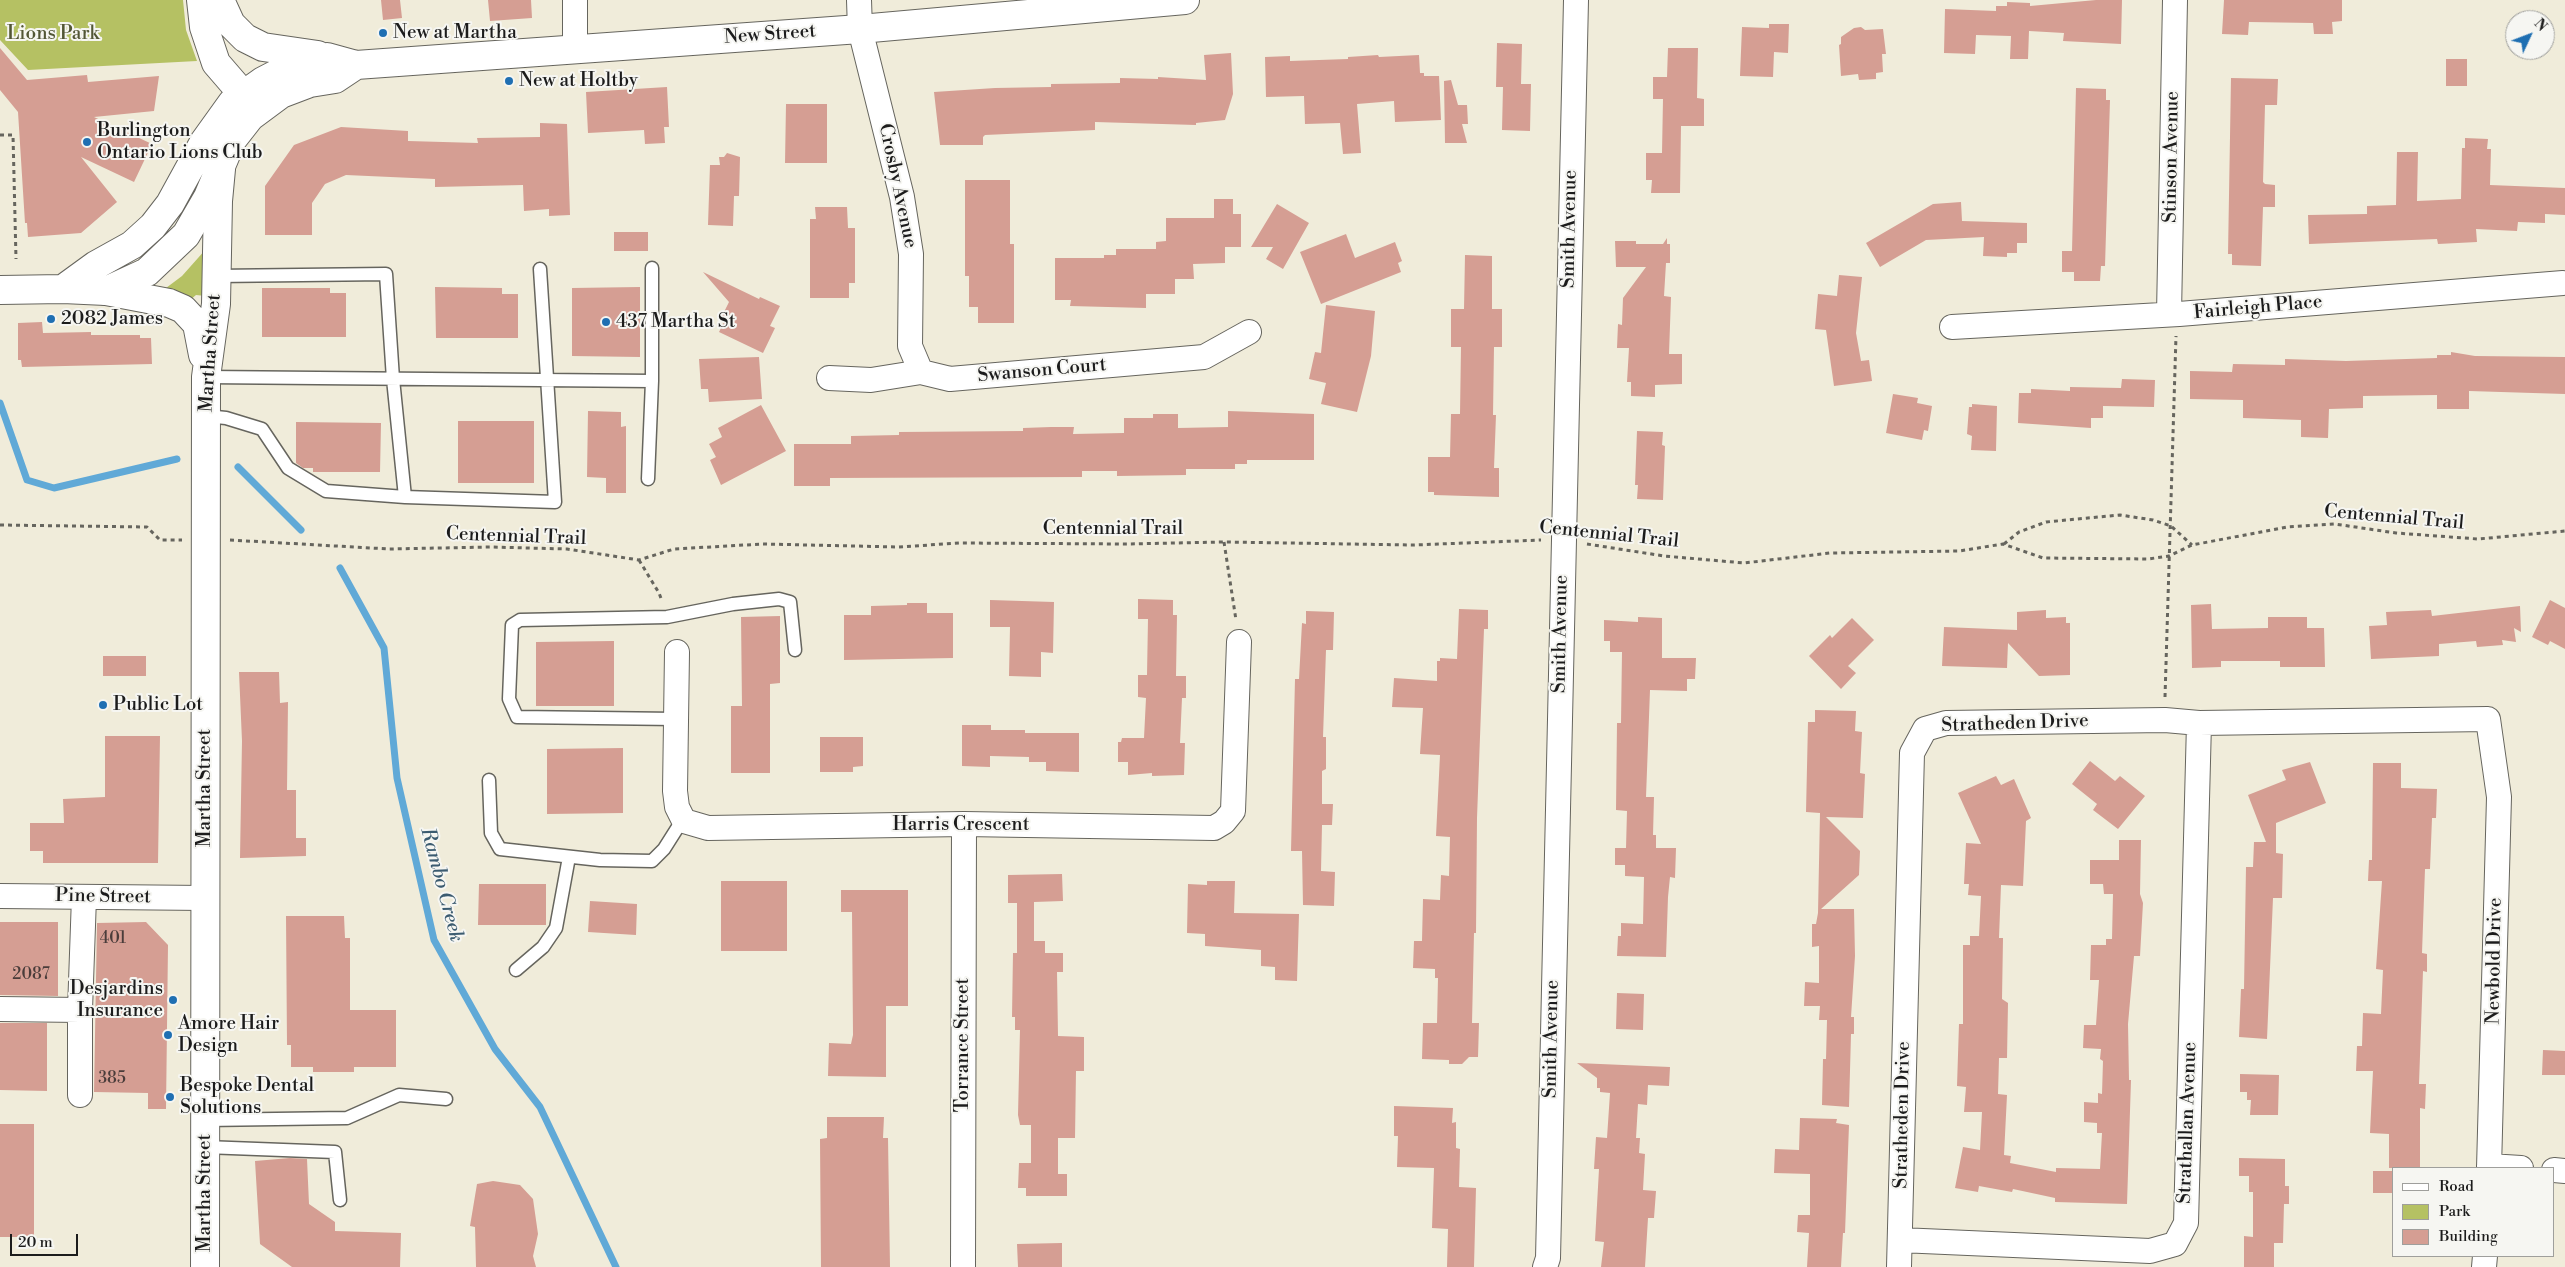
<!DOCTYPE html>
<html>
<head>
<meta charset="utf-8">
<style>
	body { margin:0 }
	#map { position:relative; width:2565px; height:1267px; overflow:hidden; background:#f0ecda; font-family:"Libre Bodoni",serif }
	canvas { display:block }
	.legend { position:absolute; left:2392px; top:1167px; width:162px; height:90px; box-sizing:border-box; background:#f6f6f2; border:1px solid #9f9f9c; margin:0; padding:6px 9px; list-style:none; font-size:15px; color:#1c1c1c }
	.legend li { display:flex; align-items:center; gap:10px; height:25px }
	.legend b { width:25px; border:1px solid #9f9f9c }
	.north { position:absolute; left:2505px; top:10px; width:50px; height:50px; box-sizing:border-box; background:#f6f6f2; border:1px solid #9f9f9c; border-radius:50%; rotate:47deg; font-size:14px; font-weight:700; line-height:20px; text-align:center; color:#1c1c1c }
	.north::after { content:''; display:block; margin:auto; width:18px; height:22px; background:#1f6fb2; clip-path:polygon(50% 0,100% 100%,50% 72%,0 100%) }
	.scale { position:absolute; left:10px; top:1234px; width:68px; height:22px; box-sizing:border-box; border:2px solid #1c1c1c; border-top:0; padding-left:6px; font-size:15px; line-height:18px; white-space:nowrap; color:#1c1c1c; -webkit-text-stroke:4px #f6f6f2; paint-order:stroke }
</style>
</head>
<body>
<div id="map">
<canvas width="2565" height="1267"></canvas>
<ul class="legend">
<li><b style="height:6px;background:#fff"></b>Road</li>
<li><b style="height:14px;background:#b5c163"></b>Park</li>
<li><b style="height:14px;background:#d59e93"></b>Building</li>
</ul>
<div class="north">N</div>
<div class="scale">20 m</div>
</div>
<script>
const ctx = document.querySelector('canvas').getContext('2d');
ctx.lineJoin = 'round';
function paint(path, color) {
  ctx.fillStyle = color;
  ctx.fill(path, 'evenodd');
}
function poly(rows) {
  const path = new Path2D();
  for (const r of rows) {
    path.moveTo(r[0], r[1]);
    for (let i = 2; i < r.length; i += 2) path.lineTo(r[i], r[i + 1]);
  }
  return path;
}
function stroke(path, color, width, dash) {
  ctx.strokeStyle = color;
  ctx.lineWidth = width;
  ctx.lineCap = dash ? 'butt' : 'round';
  ctx.setLineDash(dash || []);
  ctx.stroke(path);
}
function drawText(font, color, halo, rows, align = 'center') {
  ctx.font = font + ' "Libre Bodoni",serif';
  ctx.lineWidth = 4;
  ctx.setLineDash([]);
  ctx.textBaseline = 'middle';
  ctx.strokeStyle = halo;
  ctx.fillStyle = color;
  for (const [text, x, y, turn = 0] of rows) {
    ctx.save();
    ctx.translate(x, y);
    ctx.rotate((+turn || 0) * Math.PI / 180);
    ctx.textAlign = isNaN(turn) ? turn : align;
    if (halo) ctx.strokeText(text, 0, 0);
    ctx.fillText(text, 0, 0);
    ctx.restore();
  }
}
paint(poly([
	[0,0,183,0,186,30,197,61,28,70,0,40],
	[206,249,206,296,196,295,189,301,162,291,182,276]
]), '#b5c163');
stroke(poly([
	[0,403,27,480,54,488,177,459],
	[238,467,301,530],
	[340,568,384,648,397,778,434,940,495,1049,540,1107,616,1267]
]), '#60a9d7', 7);
paint(poly([
	[381,0,400,0,402,18,383,20],
	[488,0,531,0,532,18,490,21],
	[2096,0,2122,0,2121,44,2063,41,2064,33,2029,31,2028,59,2010,59,2011,36,1976,35,1975,54,1944,53,1945,9,1996,11,1996,6,2007,6,2007,2,2030,3,2030,6],
	[2224,0,2342,0,2342,21,2332,22,2333,34,2314,34,2313,23,2249,22,2248,35,2222,34],
	[1769,24,1789,24,1788,53,1774,52,1773,77,1740,76,1742,27,1769,28],
	[1861,27,1865,30,1883,29,1886,54,1882,54,1883,72,1876,73,1876,79,1859,80,1858,74,1841,76,1839,45,1841,44,1841,37,1854,28],
	[1497,43,1522,44,1521,84,1531,84,1530,131,1502,130,1503,87,1496,87],
	[0,48,27,80,87,75,88,82,159,76,154,111,94,117,152,144,134,182,81,157,117,202,81,233,28,237,27,223,25,223,18,112,0,90],
	[1668,48,1698,48,1697,98,1704,99,1704,126,1681,126,1680,193,1651,193,1652,180,1646,180,1646,153,1662,153,1663,99,1653,99,1653,77,1667,77],
	[1231,53,1233,94,1225,120,1196,123,1196,125,1095,122,1095,130,985,135,983,137,983,145,940,145,934,92,995,88,1051,87,1051,84,1120,83,1120,78,1158,79,1158,77,1206,80,1204,55],
	[1378,55,1379,57,1419,55,1420,73,1424,73,1424,76,1439,76,1441,120,1395,122,1394,101,1357,104,1361,153,1343,154,1340,123,1305,124,1304,96,1266,97,1265,57,1290,56,1290,61,1348,59,1348,57],
	[2446,59,2467,59,2467,86,2446,86],
	[2231,78,2278,79,2277,105,2265,105,2263,182,2265,184,2275,185,2275,207,2263,207,2261,266,2232,265,2232,254,2228,254],
	[1451,80,1458,105,1467,105,1468,124,1462,124,1467,143,1445,143,1444,81],
	[667,87,669,127,664,127,665,143,645,144,644,130,588,133,586,92],
	[2076,88,2106,89,2106,100,2110,100,2105,266,2101,266,2100,281,2074,281,2074,272,2062,272,2062,251,2072,251],
	[786,104,827,104,827,163,785,163],
	[540,123,567,124,570,215,549,216,549,209,524,211,523,185,435,187,435,179,346,175,325,184,312,203,312,235,265,235,265,186,294,145,341,127,408,131,408,141,478,143,477,138,540,137],
	[2465,138,2488,139,2487,149,2491,149,2490,185,2565,188,2565,215,2545,214,2545,223,2518,222,2517,231,2476,229,2477,242,2438,244,2437,239,2309,244,2308,215,2367,214,2367,206,2396,205,2397,152,2418,152,2417,201,2461,199,2462,148,2465,148],
	[727,153,740,157,739,196,734,196,733,226,708,225,710,165,720,165,719,157,724,157],
	[965,180,1010,180,1010,244,1014,244,1014,323,978,323,978,307,969,307,969,276,965,276],
	[1214,199,1233,199,1233,214,1241,214,1241,247,1225,247,1225,263,1193,264,1194,279,1175,279,1175,294,1146,294,1146,308,1070,306,1071,300,1055,300,1055,258,1104,258,1104,255,1116,255,1116,249,1156,249,1156,242,1166,241,1166,218,1214,218],
	[1961,202,1962,221,2027,223,2027,243,2017,243,2017,253,2007,253,2007,257,1983,256,1984,237,1926,240,1880,267,1866,243,1933,204],
	[1277,204,1309,223,1283,269,1266,259,1273,247,1251,247],
	[815,207,847,207,848,228,855,228,855,283,849,283,849,298,810,298,810,219,816,219],
	[614,232,648,232,648,251,614,251],
	[1346,234,1355,258,1395,242,1402,261,1398,263,1401,272,1321,304,1300,252],
	[1667,238,1667,244,1670,244,1670,263,1666,263,1664,296,1671,297,1669,354,1682,354,1682,384,1655,385,1655,397,1631,396,1631,382,1627,382,1629,348,1617,348,1618,324,1622,325,1623,298,1646,267,1616,267,1615,241,1636,241,1636,244,1663,244],
	[1465,255,1492,256,1492,309,1502,309,1502,347,1494,347,1493,415,1496,415,1494,468,1499,468,1499,497,1434,495,1434,492,1428,492,1428,457,1450,457,1451,414,1460,414,1461,347,1451,347,1451,309,1464,309],
	[703,272,759,299,760,297,780,306,770,326,775,328,763,353,719,332,726,318,722,316,729,302],
	[1839,275,1862,277,1856,333,1861,361,1869,360,1872,381,1834,386,1826,330,1815,329,1818,294,1837,296],
	[435,287,502,288,502,294,518,294,518,338,436,338],
	[640,287,640,357,572,356,572,288],
	[262,288,330,288,330,293,346,293,346,337,262,337],
	[1326,305,1375,311,1371,356,1357,412,1321,404,1326,383,1309,379,1315,352,1321,353],
	[42,322,43,333,91,332,91,335,140,335,140,338,151,338,152,364,22,367,21,360,18,360,18,323],
	[2451,352,2475,356,2565,357,2565,394,2469,391,2469,409,2437,409,2437,395,2363,396,2363,408,2329,409,2328,438,2301,437,2301,420,2243,418,2243,400,2190,399,2190,371,2232,372,2233,364,2285,365,2285,359,2346,361,2437,358,2437,355,2451,355],
	[759,357,762,399,709,402,708,389,701,389,699,359],
	[2122,379,2155,380,2154,407,2103,406,2103,418,2091,418,2091,428,2018,423,2019,393,2031,393,2031,389,2070,391,2070,387,2121,388],
	[1893,394,1918,398,1917,403,1932,406,1928,431,1924,430,1922,440,1886,433],
	[1972,404,1997,406,1996,451,1971,450,1972,436,1967,434,1969,407,1972,407],
	[761,405,786,451,721,485,710,460,716,457,709,444,722,437,718,428],
	[588,411,621,412,621,427,626,426,626,493,606,493,606,478,587,477],
	[1228,411,1314,414,1314,460,1247,460,1247,464,1235,464,1235,469,1186,469,1186,475,1117,476,1117,471,1082,471,1082,477,830,478,830,486,794,486,794,444,851,444,851,436,899,435,899,432,1023,431,1023,428,1051,427,1074,427,1073,434,1124,433,1124,418,1153,418,1153,414,1178,414,1178,428,1228,427],
	[458,421,534,421,534,483,458,483],
	[296,422,381,423,380,472,313,472,313,468,303,468,296,463],
	[1637,431,1663,432,1662,445,1665,446,1663,500,1637,499,1638,485,1635,485],
	[1138,599,1173,600,1173,615,1177,615,1176,676,1186,676,1186,698,1182,698,1180,743,1185,743,1184,775,1152,776,1152,773,1128,775,1128,762,1118,762,1118,742,1121,742,1122,738,1144,738,1146,698,1138,697,1138,675,1147,675,1148,619,1138,619],
	[990,600,1054,602,1053,653,1041,652,1041,677,1009,676,1010,627,990,627],
	[2550,600,2565,608,2565,649,2550,641,2548,645,2532,637],
	[907,603,927,603,927,613,953,613,953,658,844,660,844,615,871,615,871,606,907,605],
	[2211,604,2212,629,2268,628,2268,617,2307,617,2307,628,2324,628,2325,667,2280,667,2280,661,2221,661,2221,667,2192,668,2191,605],
	[2520,606,2521,632,2514,628,2516,642,2502,640,2503,645,2477,647,2476,641,2439,644,2439,656,2371,659,2369,626,2387,625,2386,612,2431,610,2432,616],
	[1459,609,1488,610,1488,629,1484,629,1477,818,1476,933,1474,933,1472,1023,1479,1023,1478,1057,1469,1057,1462,1064,1449,1064,1449,1060,1422,1059,1423,1023,1437,1023,1438,978,1435,978,1435,969,1413,968,1414,941,1422,941,1423,899,1440,900,1441,875,1449,876,1450,837,1436,836,1440,755,1420,754,1423,708,1392,707,1394,678,1437,681,1437,661,1440,661,1440,658,1457,659],
	[2046,610,2046,618,2066,617,2066,623,2070,623,2070,675,2039,676,2008,643,2007,668,1942,666,1944,627,2017,630,2017,612],
	[1306,611,1334,612,1333,650,1326,650,1323,737,1326,737,1326,769,1322,771,1322,804,1333,804,1332,825,1322,825,1321,871,1335,872,1334,906,1303,905,1302,851,1291,851,1295,679,1299,679,1302,623,1306,624],
	[780,616,780,683,770,684,770,773,731,773,731,706,742,706,741,617],
	[1638,617,1662,618,1662,658,1696,658,1695,679,1687,679,1687,691,1650,690,1646,797,1654,797,1653,835,1656,835,1656,848,1676,848,1675,878,1670,877,1668,897,1666,957,1617,956,1618,936,1621,936,1621,923,1643,924,1644,877,1625,876,1625,865,1615,865,1615,848,1626,848,1627,811,1616,810,1617,723,1621,723,1622,652,1610,652,1610,641,1604,641,1604,620,1638,622],
	[1852,618,1874,640,1848,666,1856,673,1841,689,1809,656,1830,635,1832,638],
	[614,641,614,706,536,706,536,642],
	[103,656,146,656,146,676,103,676],
	[239,672,279,672,280,703,288,702,287,790,296,790,296,838,306,838,306,856,240,858,242,741],
	[1815,710,1856,711,1855,731,1862,732,1860,773,1865,774,1863,818,1826,817,1860,851,1859,875,1821,909,1854,909,1855,956,1851,1017,1854,1017,1854,1034,1851,1034,1849,1107,1822,1105,1823,1059,1826,1059,1827,1020,1819,1020,1820,1006,1804,1006,1805,982,1819,983,1819,946,1812,947,1812,924,1816,924,1818,913,1820,813,1806,812,1808,722,1815,722],
	[962,725,991,725,991,730,1025,730,1025,733,1079,733,1079,772,1046,771,1046,762,1029,762,1029,757,990,756,990,767,962,766],
	[105,736,160,736,158,863,43,863,43,851,30,851,30,823,64,823,63,799,105,797],
	[820,737,863,737,863,766,853,767,853,772,820,772],
	[623,748,623,813,547,814,547,749],
	[2090,761,2115,781,2120,776,2145,796,2118,829,2093,810,2097,804,2072,784],
	[2310,762,2326,803,2276,823,2276,853,2283,854,2282,898,2273,898,2267,1039,2239,1037,2241,989,2244,989,2246,867,2253,867,2254,842,2266,842,2248,795,2286,780,2282,770],
	[2373,763,2401,763,2401,788,2437,789,2436,818,2432,818,2430,869,2425,869,2422,953,2427,954,2427,972,2423,971,2419,1084,2426,1084,2425,1109,2420,1108,2420,1168,2389,1168,2389,1134,2370,1133,2373,1071,2356,1071,2357,1046,2362,1046,2363,1013,2381,1014,2383,970,2376,969,2382,881,2368,881,2369,860,2372,860],
	[1996,776,2001,785,2014,779,2031,818,2026,821,2023,886,2001,885,1999,938,2003,938,2002,999,2008,1003,2007,1058,1999,1058,1998,1094,2007,1095,2004,1155,2011,1156,2010,1163,2056,1172,2056,1168,2100,1169,2102,1133,2097,1133,2097,1123,2084,1122,2084,1102,2098,1103,2098,1093,2102,1094,2103,1061,2100,1059,2101,1049,2083,1048,2084,1025,2096,1025,2099,980,2090,980,2091,945,2106,945,2106,939,2112,939,2113,894,2104,894,2103,884,2090,884,2090,860,2119,860,2119,840,2141,840,2140,894,2143,903,2140,956,2134,956,2128,1024,2129,1080,2131,1080,2127,1204,2055,1202,2055,1198,2013,1189,2012,1192,1979,1186,1978,1192,1955,1188,1963,1147,1980,1150,1982,1112,1964,1112,1966,1087,1957,1086,1959,1024,1963,1024,1963,945,1970,945,1970,936,1979,936,1981,896,1968,895,1969,884,1964,884,1966,843,1981,844,1958,793],
	[1062,874,1063,901,1034,902,1034,941,1045,941,1045,953,1063,953,1063,972,1057,972,1058,1036,1084,1037,1084,1071,1076,1071,1075,1138,1058,1138,1058,1174,1067,1174,1067,1196,1026,1196,1026,1188,1018,1188,1019,1163,1031,1163,1031,1125,1020,1125,1018,1115,1020,1030,1015,1030,1015,1017,1012,1017,1013,953,1017,953,1017,903,1008,903,1008,875],
	[721,881,787,881,787,951,721,951],
	[1207,881,1235,881,1234,913,1299,914,1297,981,1275,980,1275,967,1261,966,1261,950,1205,946,1205,934,1187,933,1188,884,1207,885],
	[479,884,546,884,546,925,478,925],
	[841,890,908,890,908,1006,886,1006,886,1077,828,1076,829,1043,851,1044,853,1035,852,912,841,912],
	[590,901,637,904,636,935,588,932],
	[286,916,344,916,345,938,350,938,350,1010,396,1010,396,1067,354,1067,354,1072,313,1072,313,1067,291,1067,291,1045,287,1045],
	[0,922,58,922,58,996,0,995],
	[146,922,168,945,166,1109,148,1109,148,1093,94,1092,97,923],
	[1617,993,1644,994,1643,1030,1616,1029],
	[0,1023,47,1023,47,1091,0,1090],
	[2543,1050,2565,1051,2565,1075,2542,1075],
	[1577,1063,1670,1067,1669,1086,1648,1085,1647,1105,1638,1104,1636,1138,1640,1138,1639,1153,1645,1154,1643,1190,1656,1191,1654,1218,1648,1218,1645,1267,1601,1267,1604,1242,1595,1241,1599,1169,1594,1169,1596,1137,1607,1138,1610,1093,1600,1092,1600,1088,1597,1088,1597,1078],
	[2240,1074,2279,1075,2278,1115,2250,1115,2251,1100,2247,1100,2247,1092,2240,1092],
	[1394,1106,1453,1108,1452,1123,1456,1122,1456,1148,1460,1149,1459,1187,1476,1188,1474,1267,1447,1267,1448,1229,1432,1228,1434,1168,1397,1167,1398,1136,1394,1136],
	[827,1117,884,1117,883,1138,888,1138,890,1267,821,1267,820,1139,827,1138],
	[1800,1118,1837,1119,1836,1123,1849,1125,1845,1233,1843,1233,1841,1267,1807,1267,1809,1233,1797,1232,1798,1215,1810,1215,1810,1174,1774,1173,1775,1149,1799,1150],
	[0,1124,34,1124,34,1237,0,1237],
	[290,1158,307,1159,309,1204,335,1222,335,1231,401,1233,400,1267,292,1267,260,1244,255,1161],
	[2239,1158,2285,1159,2285,1186,2289,1186,2289,1204,2284,1204,2283,1243,2274,1243,2274,1267,2244,1267,2244,1236,2253,1237,2253,1192,2249,1192,2249,1176,2239,1176],
	[2373,1171,2394,1171,2394,1193,2373,1193],
	[493,1181,520,1185,533,1199,538,1234,533,1256,536,1267,476,1267,475,1227,470,1226,477,1184],
	[1062,1243,1062,1267,1018,1267,1017,1244]
]), '#d59e93');
const service = poly([
	[216,276,386,274,393,379,405,497],
	[206,377,652,381],
	[206,416,226,418,262,429,288,468,326,491,405,497,555,502,540,269],
	[648,479,652,381,652,268],
	[676,719,517,717,509,699,512,625,520,620,667,617,733,604,779,599,790,602,795,650],
	[489,780,491,833,500,849,600,860,652,861,664,849,683,819],
	[516,970,543,947,556,928,569,857],
	[205,1120,347,1118,399,1095,446,1099],
	[205,1147,335,1152,340,1200]
]);
const minor = poly([
	[859,0,860,29,902,197,911,254,910,346,921,372],
	[575,49,575,0],
	[2169,314,2175,0],
	[1952,327,2179,314,2563,283],
	[829,378,871,380,921,372,950,379,1204,357,1249,332],
	[677,652,675,791,677,807,684,821,708,828,964,824,1214,828,1224,822,1233,811,1239,642],
	[0,896,205,898],
	[0,1009,80,1010],
	[80,1095,80,1010,84,897],
	[2489,1166,2521,1168],
	[2554,1170,2565,1171],
	[1900,1240,2150,1251,2175,1244,2186,1223,2199,723],
	[963,1267,964,824],
	[1545,1267,1548,1258,1576,0],
	[1899,1267,1912,753,1925,729,1946,723,2165,720,2199,723,2488,719,2499,797,2489,1168],
	[2484,1267,2485,1256]
]);
const tertiary = poly([
	[106,291,169,303,183,309,197,324,203,355],
	[205,1267,206,377,216,304,218,201,221,169]
]);
const secondary = poly([
	[201,0,204,27,216,63,254,107],
	[220,0,231,24,245,38,263,47,318,55],
	[63,289,96,265,132,245,153,226,170,204,204,142,232,103,263,81,290,67,327,57,356,65,860,29,1185,0],
	[0,290,63,289,106,291,147,272,186,235,208,197,232,140,250,117,281,94,310,83,335,79,356,65]
]);
stroke(service, '#66655e', 15);
stroke(minor, '#66655e', 26);
stroke(tertiary, '#66655e', 30);
stroke(secondary, '#66655e', 30);
stroke(poly([
	[0,135,13,135,16,259],
	[0,525,147,527,160,540,182,540],
	[230,540,389,549,490,547,567,549,639,560,674,549,763,544,899,547,959,543,1126,544,1224,542,1414,545,1541,540],
	[1224,542,1236,620],
	[1587,544,1664,556,1744,563,1830,553,1959,551,2003,544,2043,558,2148,559,2169,556,2192,545,2287,527,2335,524,2396,533,2478,539,2565,531],
	[2004,544,2019,532,2046,522,2120,515,2153,520,2171,526,2192,545],
	[639,560,659,593,662,601],
	[2165,697,2176,336]
]), '#66655e', 3, [4, 4]);
stroke(service, '#fff', 12);
stroke(minor, '#fff', 24);
stroke(tertiary, '#fff', 28);
stroke(secondary, '#fff', 28);
for (const [x, y, r, color] of [
	[383,33,5,"#1f6fb2"],
	[509,81,5,"#1f6fb2"],
	[87,142,5,"#1f6fb2"],
	[51,319,5,"#1f6fb2"],
	[606,322,5,"#1f6fb2"],
	[103,705,5,"#1f6fb2"],
	[173,1000,5,"#1f6fb2"],
	[168,1035,5,"#1f6fb2"],
	[170,1097,5,"#1f6fb2"]
]) {
  const dot = new Path2D();
  dot.arc(x, y, r, 0, 2 * Math.PI);
  ctx.fillStyle = color;
  ctx.fill(dot);
  stroke(dot, '#f6f6f2', 2);
}
drawText('16px', '#4a3c3a', null, [
	["401",113,939],
	["2087",31,975],
	["385",112,1079]
]);
drawText('19px', '#1c1c1c', '#f6f6f2', [
	["New at Martha",393,33],
	["New at Holtby",519,81],
	["Burlington",97,131],
	["Ontario Lions Club",97,153],
	["2082 James",61,319],
	["437 Martha St",616,322],
	["Public Lot",113,705],
	["Desjardins",163,989,"right"],
	["Insurance",163,1011,"right"],
	["Amore Hair",178,1024],
	["Design",178,1046],
	["Bespoke Dental",180,1086],
	["Solutions",180,1108]
], 'left');
drawText('19px', '#525635', '#f6f6f2', [
	["Lions Park",53,34]
]);
drawText('19px', '#1c1c1c', '#f6f6f2', [
	["New Street",770,35,-4],
	["Stinson Avenue",2172,157,-89],
	["Crosby Avenue",897,186,78],
	["Smith Avenue",1570,229,-89],
	["Fairleigh Place",2258,308,-5],
	["Martha Street",211,353,-86],
	["Swanson Court",1042,371,-5],
	["Centennial Trail",2394,518,5],
	["Centennial Trail",1113,529],
	["Centennial Trail",1609,535,6],
	["Centennial Trail",516,537,2],
	["Smith Avenue",1561,634,-89],
	["Stratheden Drive",2015,724,-2],
	["Martha Street",205,788,-90],
	["Harris Crescent",961,825],
	["Pine Street",103,897,1],
	["Newbold Drive",2495,961,-89],
	["Smith Avenue",1552,1039,-89],
	["Torrance Street",963,1045,-90],
	["Stratheden Drive",1903,1115,-89],
	["Strathallan Avenue",2188,1123,-88],
	["Martha Street",205,1193,-90]
]);
drawText('italic 20px', '#3b5b70', '#f6f6f2', [
	["Rambo Creek",441,885,75]
]);
</script>
</body>
</html>
